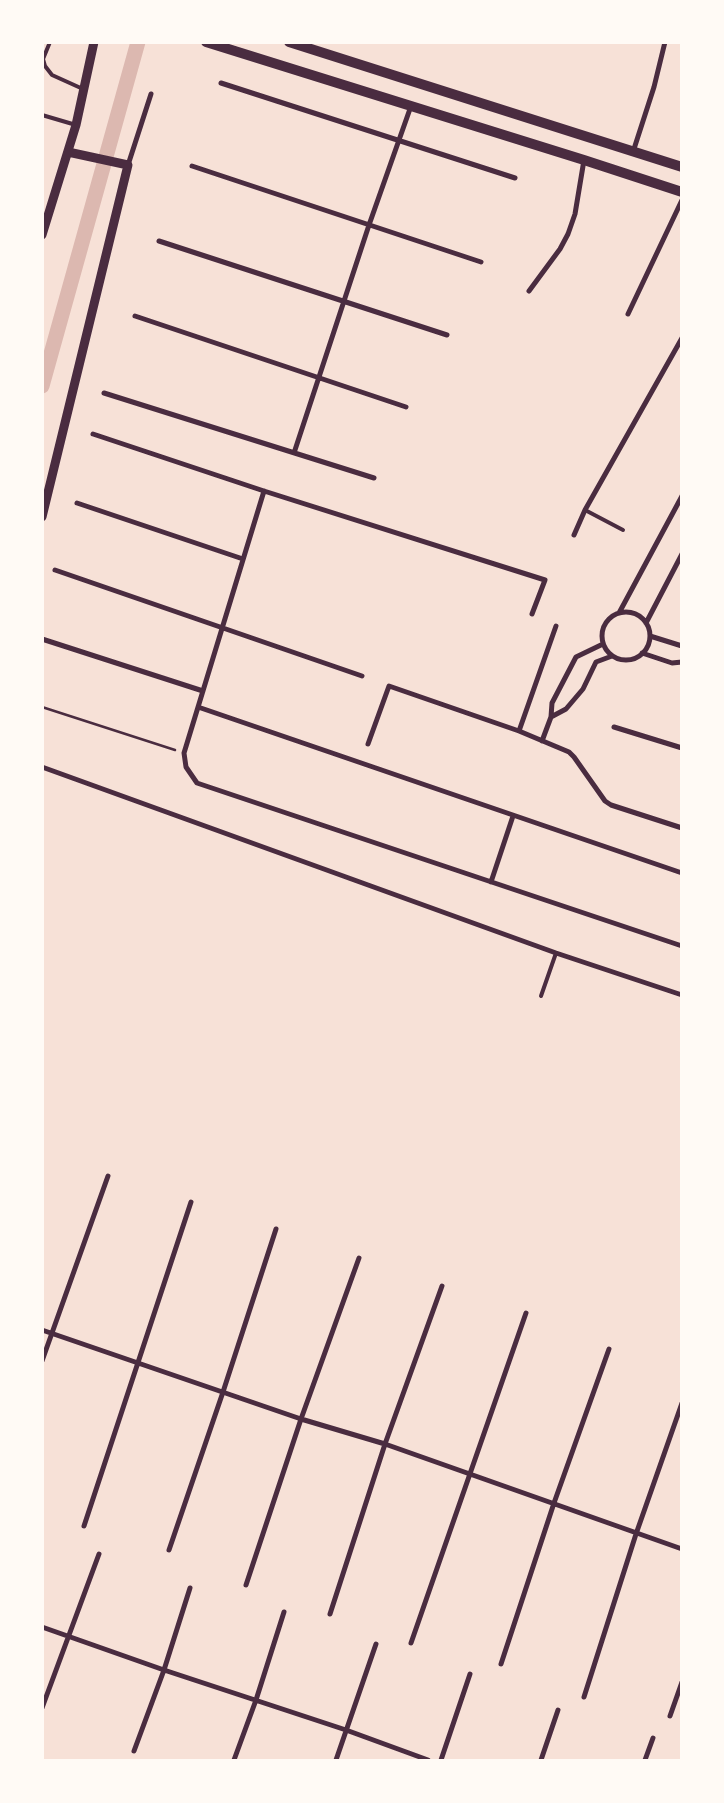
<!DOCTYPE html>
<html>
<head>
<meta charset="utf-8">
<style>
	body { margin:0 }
	#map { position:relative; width:724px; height:1803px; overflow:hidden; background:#f7e1d7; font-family:"PT Sans",sans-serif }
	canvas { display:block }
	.frame { position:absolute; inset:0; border:44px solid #fffaf5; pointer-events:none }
</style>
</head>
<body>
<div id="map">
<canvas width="724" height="1803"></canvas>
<div class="frame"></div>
</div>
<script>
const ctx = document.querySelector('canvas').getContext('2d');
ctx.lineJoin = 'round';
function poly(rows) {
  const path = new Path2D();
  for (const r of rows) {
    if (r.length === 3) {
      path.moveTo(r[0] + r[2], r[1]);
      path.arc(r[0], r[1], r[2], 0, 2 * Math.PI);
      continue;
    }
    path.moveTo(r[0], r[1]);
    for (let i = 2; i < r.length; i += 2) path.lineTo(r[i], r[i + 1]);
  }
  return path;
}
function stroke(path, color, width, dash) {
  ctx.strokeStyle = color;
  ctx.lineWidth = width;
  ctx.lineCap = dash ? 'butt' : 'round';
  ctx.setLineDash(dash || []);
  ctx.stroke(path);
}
stroke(poly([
	[42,386,138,42]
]), '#dcb8b0', 15);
stroke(poly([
	[42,707,175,750]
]), '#4a2c40', 2.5);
stroke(poly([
	[50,42,43,59,45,66,52,75,83,89],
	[42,115,76,125],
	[585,510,623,530],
	[541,996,556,953]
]), '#4a2c40', 4);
stroke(poly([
	[221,83,515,178],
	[633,152,654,87,665,42],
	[128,165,151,94],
	[192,166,481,262],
	[159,241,447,335],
	[529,291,560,249,568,234,575,214,584,160],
	[628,314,682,200],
	[135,316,406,407],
	[104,393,374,478],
	[93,434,264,491,545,580,532,614],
	[294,453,369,225,411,106],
	[264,491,184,753,186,767,197,783,682,946],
	[77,503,243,559],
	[574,535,585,510,682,338],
	[55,570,362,676],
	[626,636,24],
	[619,613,682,496],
	[646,623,682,554],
	[556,626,519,731,569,752,574,757,605,801,611,805,682,828],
	[650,636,682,646],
	[42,639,203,691],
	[642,653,672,663,682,662],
	[198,707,682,873],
	[551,717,566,709,583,689,596,662,612,656],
	[614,727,682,748],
	[542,741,551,717,552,703,576,657,603,644],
	[368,744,389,686,519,731],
	[42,767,556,953,682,995],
	[491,882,513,816],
	[42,1330,301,1419,385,1444,682,1549],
	[42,1361,108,1176],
	[84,1526,191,1202],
	[169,1550,223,1392,276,1229],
	[246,1585,301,1419,359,1258],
	[330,1614,385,1444,442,1286],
	[42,1627,164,1670,346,1730,428,1760],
	[411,1643,526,1313],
	[501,1664,554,1503,609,1349],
	[584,1697,636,1534,682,1403],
	[42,1708,99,1554],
	[670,1716,682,1682],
	[134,1751,164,1670,190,1588],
	[234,1760,256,1700,284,1612],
	[336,1760,376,1644],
	[441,1760,470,1674],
	[541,1760,558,1710],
	[645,1760,653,1738]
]), '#4a2c40', 5);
stroke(poly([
	[42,235,76,125,94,42],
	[42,517,128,165,68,152]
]), '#4a2c40', 9);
stroke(poly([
	[206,42,584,160,682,192],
	[289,42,682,167]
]), '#4a2c40', 10);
</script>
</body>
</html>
